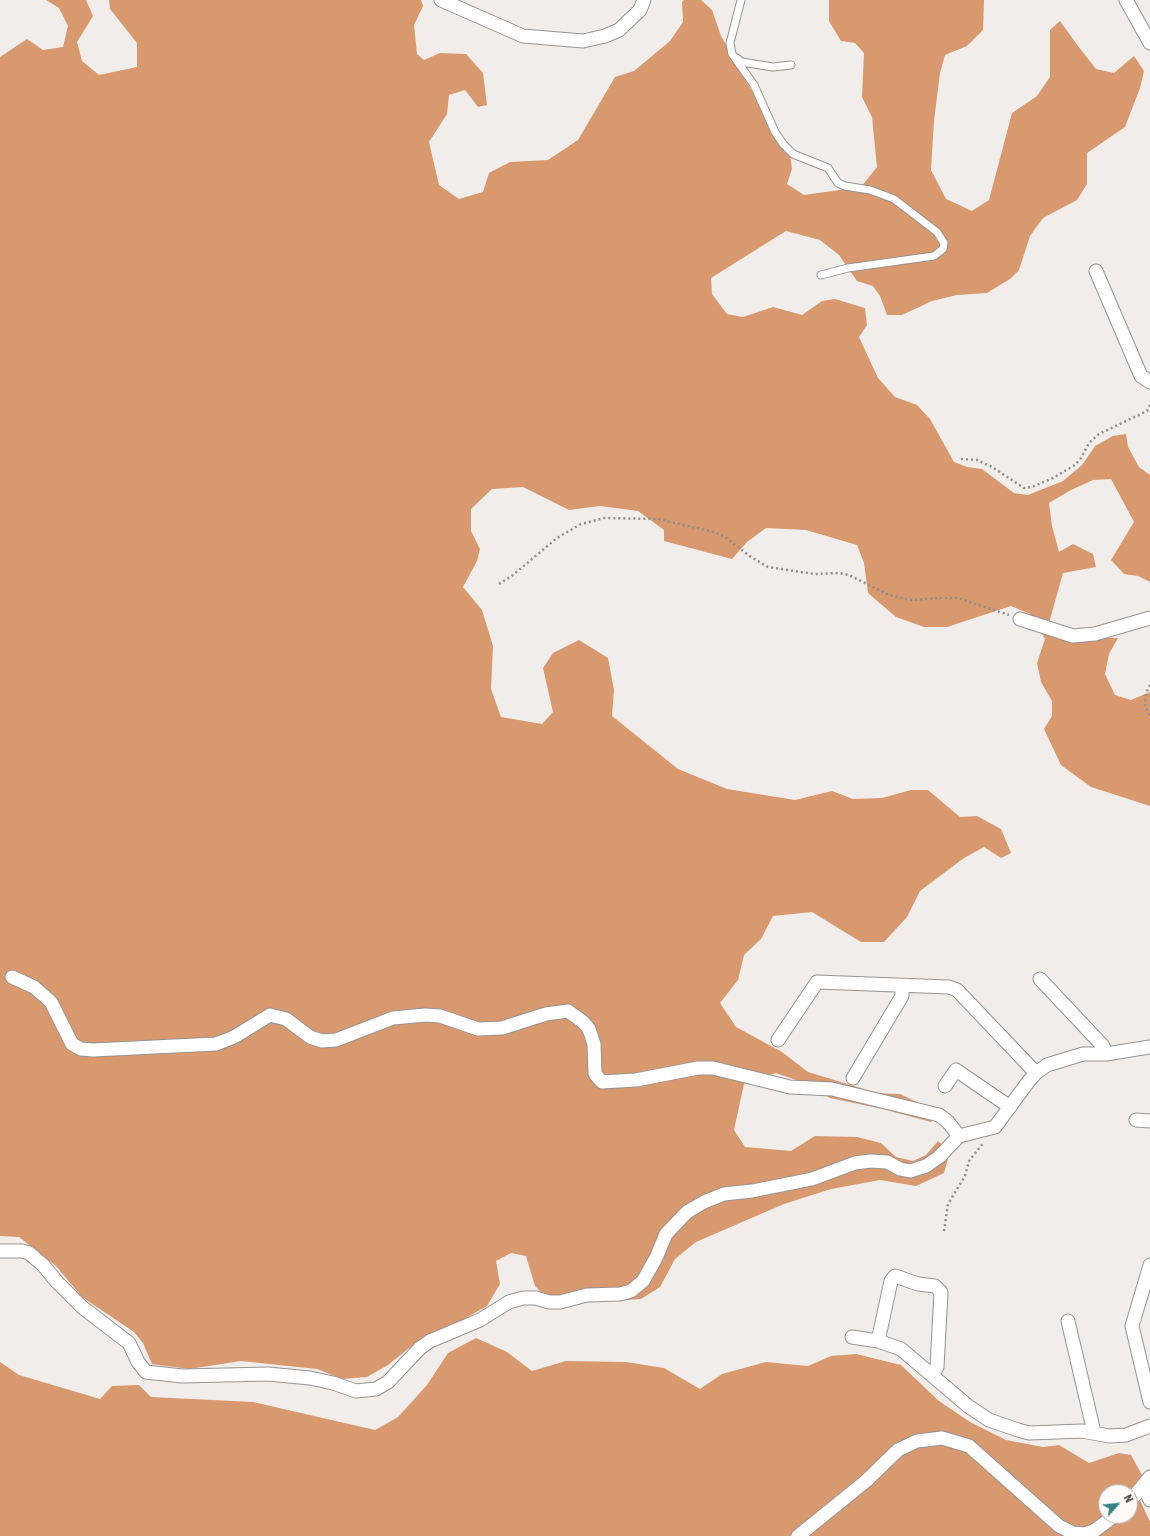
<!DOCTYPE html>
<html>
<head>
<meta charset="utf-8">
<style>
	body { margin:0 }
	#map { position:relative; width:1150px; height:1536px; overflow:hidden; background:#f1edea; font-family:"Source Sans 3",sans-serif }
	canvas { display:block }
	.north { position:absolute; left:1098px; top:1484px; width:40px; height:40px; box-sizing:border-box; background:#fffaf7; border:1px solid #b1adab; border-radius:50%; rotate:63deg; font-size:11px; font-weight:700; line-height:16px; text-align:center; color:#3c3a39 }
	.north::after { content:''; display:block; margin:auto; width:14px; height:18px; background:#398186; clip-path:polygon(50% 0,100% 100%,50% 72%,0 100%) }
</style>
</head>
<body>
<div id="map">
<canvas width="1150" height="1536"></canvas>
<div class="north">N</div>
</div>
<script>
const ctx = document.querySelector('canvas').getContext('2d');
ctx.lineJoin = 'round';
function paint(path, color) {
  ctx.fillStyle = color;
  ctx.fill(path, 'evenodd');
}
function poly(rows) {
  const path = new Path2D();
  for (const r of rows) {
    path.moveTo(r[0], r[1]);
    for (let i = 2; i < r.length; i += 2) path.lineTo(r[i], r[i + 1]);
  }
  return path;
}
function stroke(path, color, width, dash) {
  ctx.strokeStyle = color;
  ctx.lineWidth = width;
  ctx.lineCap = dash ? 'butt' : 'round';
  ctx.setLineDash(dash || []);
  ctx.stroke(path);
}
paint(poly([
	[46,0,86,0,93,16,77,42,82,61,99,75,137,67,137,43,110,9,109,0,421,0,423,6,414,25,417,54,424,60,440,53,466,54,483,73,487,105,478,107,465,90,449,95,447,114,429,142,439,185,459,199,483,192,489,173,510,162,548,160,578,140,615,77,634,71,670,41,683,22,682,2,684,0,701,0,712,10,721,36,762,109,790,155,792,169,787,184,804,195,861,187,877,167,872,117,862,97,864,53,855,43,841,41,829,21,829,0,984,0,983,30,967,46,945,55,940,73,934,121,931,170,946,199,972,211,989,200,1012,113,1037,96,1050,77,1050,30,1060,21,1078,46,1096,69,1114,73,1134,56,1144,71,1140,88,1125,127,1087,153,1087,184,1077,200,1043,218,1030,236,1019,270,1010,279,987,293,957,295,932,301,902,315,887,315,880,296,873,286,857,281,839,255,820,240,786,231,711,278,712,294,727,314,743,317,773,307,802,315,822,301,835,299,865,308,867,325,859,337,878,378,895,397,917,405,930,419,954,462,967,467,982,469,1014,493,1028,495,1063,481,1082,465,1095,446,1113,436,1126,434,1128,447,1139,467,1150,475,1150,582,1138,576,1124,574,1111,560,1134,522,1111,479,1093,480,1071,490,1049,503,1052,526,1059,552,1073,544,1093,554,1096,567,1063,573,1049,623,1057,637,1118,638,1109,654,1105,674,1115,695,1131,700,1150,692,1150,806,1091,787,1061,765,1044,729,1052,716,1052,701,1041,682,1037,663,1045,639,1030,614,1011,606,947,627,924,627,896,617,868,593,864,563,857,545,806,530,766,528,747,542,732,559,664,541,664,530,638,511,600,506,569,510,523,487,492,489,471,509,471,531,480,549,477,561,463,587,482,610,493,646,491,689,501,717,542,724,553,712,543,668,553,653,579,640,608,658,614,690,612,716,678,769,727,789,795,800,832,791,853,799,882,798,911,790,928,790,960,817,977,816,1001,829,1011,853,1001,858,984,847,964,858,920,891,907,917,884,942,861,942,812,912,773,916,761,939,744,955,738,980,720,1003,736,1027,782,1052,808,1072,877,1093,900,1094,940,1113,931,1122,883,1109,830,1098,802,1082,776,1073,744,1084,734,1130,745,1147,791,1151,815,1136,857,1137,881,1143,896,1157,913,1161,926,1155,938,1141,950,1151,944,1173,916,1186,880,1180,831,1189,784,1204,696,1242,675,1259,660,1287,641,1299,596,1302,569,1295,545,1296,535,1286,526,1256,511,1253,496,1261,500,1284,487,1306,453,1325,419,1340,388,1365,367,1377,342,1379,317,1369,241,1361,189,1369,152,1364,143,1343,134,1332,82,1297,56,1266,19,1237,0,1236,0,57,27,39,43,50,63,47,68,26,59,8],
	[476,1338,507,1352,532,1371,566,1361,626,1362,664,1368,700,1389,722,1374,766,1362,808,1366,831,1356,856,1354,901,1365,939,1401,970,1422,1006,1440,1043,1447,1059,1445,1089,1463,1119,1453,1131,1455,1143,1477,1139,1498,1150,1522,1150,1536,0,1536,0,1362,19,1375,100,1399,112,1386,139,1385,151,1397,253,1402,375,1430,398,1417,427,1385,448,1353],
	[1106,1492,1130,1492,1130,1516,1106,1516]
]), '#d8996e');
const service = poly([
	[741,0,730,43,732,54,754,85,775,132,783,144,793,154,828,168,838,183,845,186,870,190,894,199,937,232,944,243,943,249,934,256,848,268,821,275],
	[735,57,742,62,754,64,773,67,791,65]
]);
const minor = poly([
	[441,0,523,36,583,41,605,36,619,30,640,10,644,0],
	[1126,0,1150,43],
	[1096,271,1141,376,1150,382],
	[1020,619,1073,636,1095,634,1150,618],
	[12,977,34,987,51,1002,72,1044,81,1049,93,1050,216,1044,234,1037,270,1015,286,1019,310,1037,322,1041,336,1040,393,1018,425,1015,440,1016,478,1029,502,1028,546,1014,568,1011,583,1022,589,1029,594,1044,595,1074,602,1082,636,1080,698,1068,713,1068,790,1087,832,1089,939,1115,948,1122,959,1136],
	[1040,979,1103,1046,1106,1054],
	[778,1040,817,982,949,987,957,990,1036,1073],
	[853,1078,902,996,902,986],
	[945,1086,956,1070,1010,1107],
	[1136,1120,1150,1121],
	[0,1251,22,1251,29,1253,43,1265,57,1282,82,1307,129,1343,138,1362,146,1372,182,1376,268,1374,310,1378,333,1383,356,1391,376,1389,388,1382,420,1348,430,1341,480,1320,509,1302,523,1298,536,1298,549,1302,560,1302,587,1295,620,1294,631,1291,643,1281,656,1258,666,1234,687,1212,704,1202,724,1194,752,1191,812,1179,855,1163,871,1161,887,1162,900,1169,910,1171,926,1166,939,1157,959,1136,995,1127,1028,1082,1036,1073,1047,1065,1083,1054,1106,1054,1150,1047],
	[1150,1265,1132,1326,1150,1402],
	[1068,1321,1094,1432],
	[852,1337,878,1341,901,1349,968,1406,989,1420,1018,1430,1029,1433,1082,1431,1109,1436,1126,1435,1150,1426],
	[878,1341,891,1281,895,1276,918,1284,935,1286,941,1292,937,1367,932,1375],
	[1143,1485,1150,1500],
	[1130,1501,1150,1477],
	[798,1536,866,1481,898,1450,917,1441,942,1438,969,1446,1059,1526,1073,1533,1084,1534,1094,1531,1114,1516]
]);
stroke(service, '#989492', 9);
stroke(minor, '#989492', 15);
stroke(poly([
	[961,459,977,460,992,467,1024,488,1032,487,1053,478,1075,465,1081,458,1089,443,1099,434,1147,411,1150,405],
	[499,584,513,575,557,538,581,524,604,518,658,519,714,532,725,537,751,557,768,567,815,574,839,573,849,575,889,595,910,600,940,598,958,598,1009,615],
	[1150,685,1146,693,1145,705,1150,716],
	[944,1231,948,1204,965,1176,969,1161,984,1142]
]), '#908d8b', 2.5, [2, 3]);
stroke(service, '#fff', 7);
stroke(minor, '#fff', 13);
</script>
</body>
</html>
